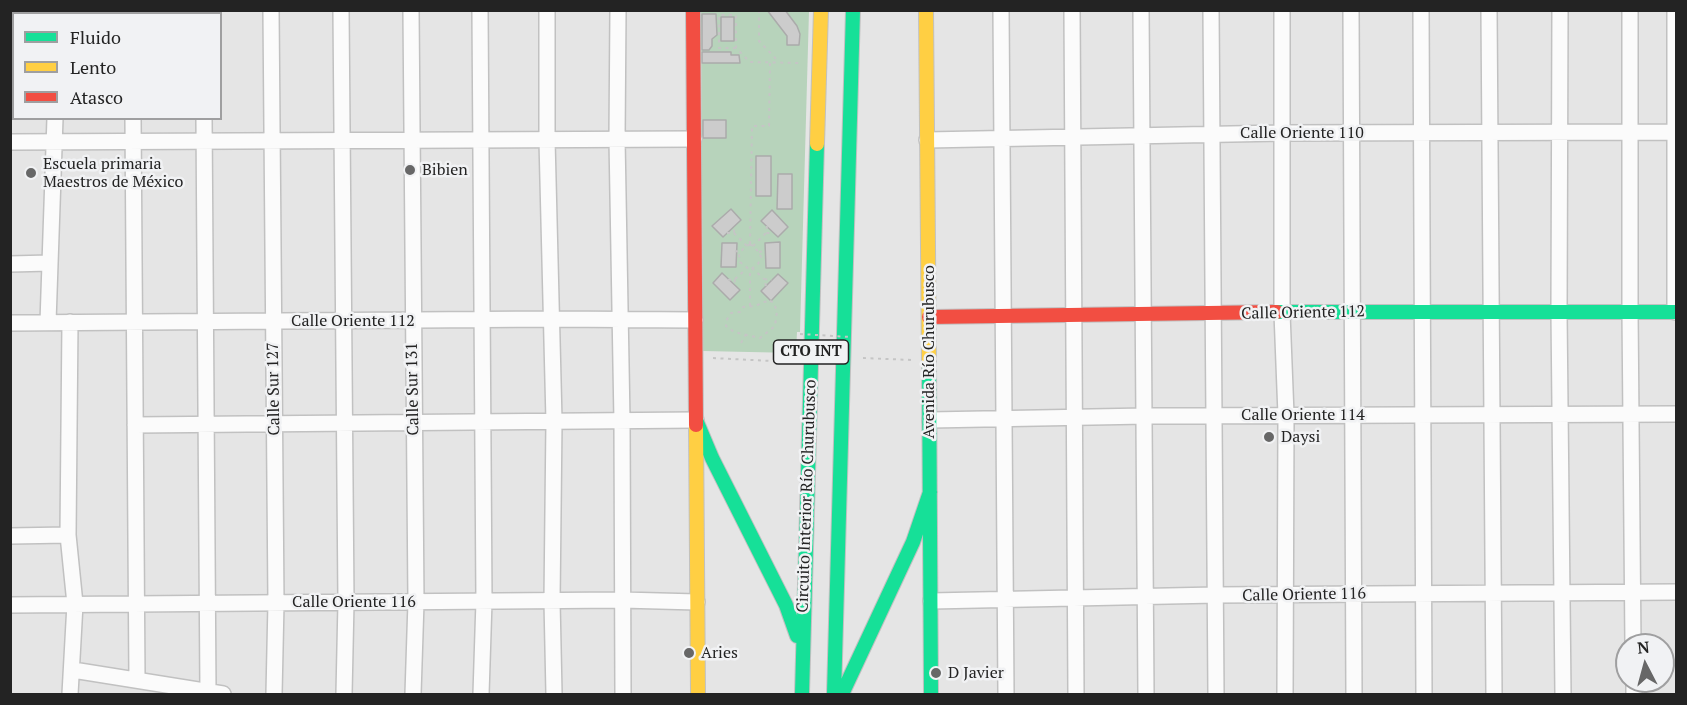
<!DOCTYPE html>
<html>
<head>
<meta charset="utf-8">
<style>
	body { margin:0 }
	#map { position:relative; width:1687px; height:705px; overflow:hidden; background:#e5e5e5; font-family:"PT Serif",serif }
	canvas { display:block }
	.frame { position:absolute; inset:0; border:12px solid #232323; pointer-events:none }
	.legend { position:absolute; left:12px; top:12px; width:210px; height:108px; box-sizing:border-box; background:#f1f2f4; border:2px solid #9f9fa0; margin:0; padding:8px 10px; list-style:none; font-size:18px; color:#232323 }
	.legend li { display:flex; align-items:center; gap:12px; height:30px }
	.legend b { width:30px; border:2px solid #9f9fa0 }
	.north { position:absolute; left:1615px; top:633px; width:60px; height:60px; box-sizing:border-box; background:#f1f2f4; border:2px solid #9f9fa0; border-radius:50%; rotate:354deg; font-size:16px; font-weight:700; line-height:24px; text-align:center; color:#232323 }
	.north::after { content:''; display:block; margin:auto; width:21px; height:27px; background:#676767; clip-path:polygon(50% 0,100% 100%,50% 72%,0 100%) }
</style>
</head>
<body>
<div id="map">
<canvas width="1687" height="705"></canvas>
<div class="frame"></div>
<ul class="legend">
<li><b style="height:8px;background:#16e098"></b>Fluido</li>
<li><b style="height:8px;background:#ffcf43"></b>Lento</li>
<li><b style="height:8px;background:#f24e42"></b>Atasco</li>
</ul>
<div class="north">N</div>
</div>
<script>
const ctx = document.querySelector('canvas').getContext('2d');
ctx.lineJoin = 'round';
function paint(path, color) {
  ctx.fillStyle = color;
  ctx.fill(path, 'evenodd');
}
function poly(rows) {
  const path = new Path2D();
  for (const r of rows) {
    path.moveTo(r[0], r[1]);
    for (let i = 2; i < r.length; i += 2) path.lineTo(r[i], r[i + 1]);
  }
  return path;
}
function stroke(path, color, width, dash) {
  ctx.strokeStyle = color;
  ctx.lineWidth = width;
  ctx.lineCap = dash ? 'butt' : 'round';
  ctx.setLineDash(dash || []);
  ctx.stroke(path);
}
function drawText(font, color, halo, rows, align = 'center') {
  ctx.font = font + ' "PT Serif",serif';
  ctx.lineWidth = 5;
  ctx.setLineDash([]);
  ctx.textBaseline = 'middle';
  ctx.strokeStyle = halo;
  ctx.fillStyle = color;
  for (const [text, x, y, turn = 0] of rows) {
    ctx.save();
    ctx.translate(x, y);
    ctx.rotate((+turn || 0) * Math.PI / 180);
    ctx.textAlign = isNaN(turn) ? turn : align;
    if (halo) ctx.strokeText(text, 0, 0);
    ctx.fillText(text, 0, 0);
    ctx.restore();
  }
}
paint(poly([
	[701,11,809,11,800,332,797,332,796,353,703,351]
]), '#b7d3bb');
const building = poly([
	[767,10,785,10,797,26,800,34,799,45,787,45,787,36,767,10],
	[702,14,716,14,717,35,712,39,712,46,709,50,702,50,702,14],
	[721,17,734,17,734,41,721,41,721,17],
	[702,52,731,52,731,55,739,55,740,63,702,63,702,52],
	[703,120,726,120,726,138,703,138,703,120],
	[756,156,771,156,771,196,756,196,756,156],
	[778,174,792,174,792,209,777,209,778,174],
	[731,209,741,220,723,237,712,226,731,209],
	[772,210,788,227,778,237,761,221,772,210],
	[780,242,780,268,766,268,765,243,780,242],
	[722,243,737,243,736,267,721,267,722,243],
	[722,273,740,290,730,300,713,283,722,273],
	[778,274,788,283,771,301,761,291,778,274]
]);
paint(building, '#ccc');
stroke(building, '#ababab', 1.5);
const street = poly([
	[133,10,133,14],
	[202,10,202,14],
	[271,10,276,603,274,694],
	[341,10,346,602,344,694],
	[411,10,416,602,413,694],
	[480,10,484,601,481,694],
	[547,10,547,140,554,421,552,601,554,694],
	[618,10,617,139,622,421,623,694],
	[1001,10,1006,694],
	[1072,10,1076,694],
	[1141,10,1146,694],
	[1211,10,1216,694],
	[1282,10,1282,313,1286,415,1285,694],
	[1351,10,1354,694],
	[1421,10,1424,694],
	[1489,10,1494,694],
	[1560,10,1559,312,1563,694],
	[1630,10,1630,311,1633,645],
	[1675,10,1675,312],
	[57,14,57,10],
	[133,118,137,679],
	[204,118,208,692],
	[927,140,1282,133,1676,132],
	[10,142,694,139],
	[10,264,50,263],
	[48,322,55,118],
	[70,322,68,535,75,604,70,694],
	[10,323,551,319,695,320],
	[930,420,1146,416,1676,414],
	[135,425,696,420],
	[10,536,68,535],
	[931,601,1216,595,1676,592],
	[10,605,622,600,697,602],
	[73,670,223,694],
	[1634,681,1634,694]
]);
const fast = poly([
	[1277,312,1676,312],
	[929,365,931,694],
	[696,420,712,458,786,605,797,636],
	[802,694,817,144],
	[834,694,853,10],
	[842,694,913,542,930,492]
]);
const slow = poly([
	[926,10,929,365],
	[817,144,821,10],
	[696,425,698,694]
]);
const jam = poly([
	[693,10,696,425],
	[929,317,1277,312]
]);
stroke(street, '#c1c1c1', 18);
stroke(fast, '#c1c1c1', 16);
stroke(slow, '#c1c1c1', 16);
stroke(jam, '#c1c1c1', 16);
stroke(poly([
	[759,10,759,41,779,62],
	[736,48,719,48,719,15,736,15,736,48,750,62,799,63],
	[767,226,766,233,773,233],
	[727,233,734,233,734,227],
	[734,233,747,246],
	[750,244,752,126,769,126,770,62],
	[750,244,759,252,761,257,758,264,750,270,740,262,739,255,743,249,750,244],
	[753,246,766,233],
	[735,251,741,252],
	[759,252,765,251],
	[752,268,764,279],
	[735,279,746,269],
	[728,280,735,279,734,286],
	[766,286,764,279,772,280],
	[770,301,773,302,777,311,775,326,760,338,734,332,726,326,726,321,731,313,740,312,743,307,756,306,763,302,770,301],
	[750,306,750,270],
	[741,343,746,334],
	[713,358,791,362],
	[863,358,911,360]
]), '#c5c5c5', 2, [3, 4.5]);
stroke(street, '#fbfbfb', 15);
stroke(fast, '#16e098', 14);
stroke(slow, '#ffcf43', 14);
stroke(jam, '#f24e42', 14);
stroke(poly([
	[800,334,851,337]
]), '#c5c5c5', 2, [3, 4.5]);
for (const [x, y, r, color] of [
	[410,170,6,"#676767"],
	[31,173,6,"#676767"],
	[1269,437,6,"#676767"],
	[689,653,6,"#676767"],
	[936,673,6,"#676767"]
]) {
  const dot = new Path2D();
  dot.arc(x, y, r, 0, 2 * Math.PI);
  ctx.fillStyle = color;
  ctx.fill(dot);
  stroke(dot, '#f1f2f4', 2);
}
for (const [x, y, w] of [
	[811,352,75]
]) {
  const box = new Path2D();
  box.roundRect(x - w / 2, y - 12, w, 24, 4.5);
  ctx.fillStyle = '#f1f2f4';
  ctx.fill(box);
  stroke(box, '#232323', 1.5);
}
drawText('bold 15px', '#232323', null, [
	["CTO INT",811,352]
]);
drawText('16px', '#232323', '#f1f2f4', [
	["Calle Oriente 110",1302,133],
	["Calle Oriente 112",1303,313,-1],
	["Calle Oriente 112",353,321],
	["Avenida Río Churubusco",929,352,-90],
	["Calle Sur 127",274,389,-91],
	["Calle Sur 131",413,389,-91],
	["Calle Oriente 114",1303,415],
	["Circuito Interior Río Churubusco",807,496,-88],
	["Calle Oriente 116",1304,595,-1],
	["Calle Oriente 116",354,602]
]);
drawText('16px', '#232323', '#f1f2f4', [
	["Escuela primaria",43,164],
	["Maestros de México",43,182],
	["Bibien",422,170],
	["Daysi",1281,437],
	["Aries",701,653],
	["D Javier",948,673]
], 'left');
</script>
</body>
</html>
